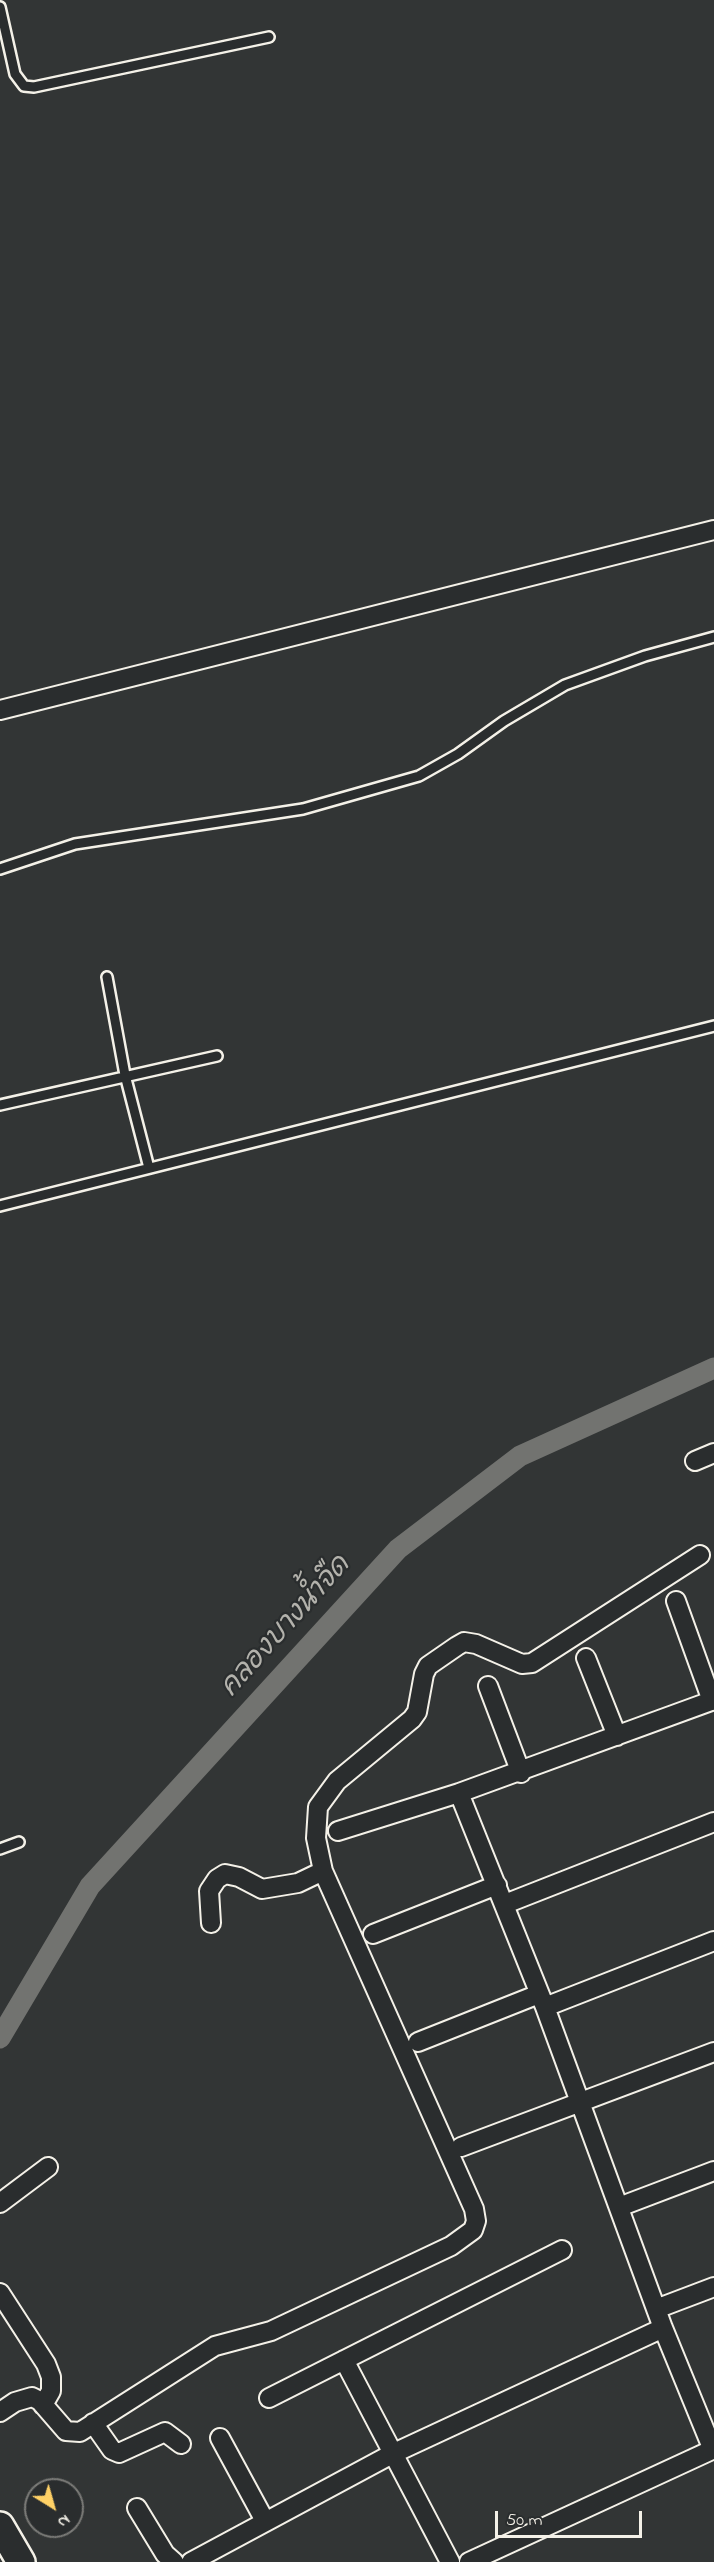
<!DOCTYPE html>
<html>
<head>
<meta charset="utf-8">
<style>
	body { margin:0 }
	#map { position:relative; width:714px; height:2562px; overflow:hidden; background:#323535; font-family:"Indie Flower",sans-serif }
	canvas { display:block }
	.north { position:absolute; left:24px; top:2478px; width:60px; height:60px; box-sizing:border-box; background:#2a2d2e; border:2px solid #7b7b78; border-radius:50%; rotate:143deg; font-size:16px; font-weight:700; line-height:24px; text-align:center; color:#f4f1e8 }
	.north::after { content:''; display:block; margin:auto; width:21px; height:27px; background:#ffd166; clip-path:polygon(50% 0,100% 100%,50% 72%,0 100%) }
	.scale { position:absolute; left:495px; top:2511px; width:147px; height:27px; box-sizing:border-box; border:3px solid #f4f1e8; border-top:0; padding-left:8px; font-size:18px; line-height:21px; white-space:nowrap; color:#f4f1e8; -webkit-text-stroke:4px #2a2d2e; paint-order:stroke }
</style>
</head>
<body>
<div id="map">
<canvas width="714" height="2562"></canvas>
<div class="north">N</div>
<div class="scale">50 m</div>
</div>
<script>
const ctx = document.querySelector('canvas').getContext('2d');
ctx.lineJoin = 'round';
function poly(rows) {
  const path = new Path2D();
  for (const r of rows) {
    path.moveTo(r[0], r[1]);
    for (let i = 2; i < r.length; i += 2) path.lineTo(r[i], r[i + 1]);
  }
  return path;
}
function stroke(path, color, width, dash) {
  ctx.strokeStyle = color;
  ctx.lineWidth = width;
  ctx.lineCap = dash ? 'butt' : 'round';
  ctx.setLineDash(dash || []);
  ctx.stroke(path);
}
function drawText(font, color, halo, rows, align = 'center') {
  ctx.font = font + ' "Indie Flower","Playpen Sans Thai",sans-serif';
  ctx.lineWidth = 4.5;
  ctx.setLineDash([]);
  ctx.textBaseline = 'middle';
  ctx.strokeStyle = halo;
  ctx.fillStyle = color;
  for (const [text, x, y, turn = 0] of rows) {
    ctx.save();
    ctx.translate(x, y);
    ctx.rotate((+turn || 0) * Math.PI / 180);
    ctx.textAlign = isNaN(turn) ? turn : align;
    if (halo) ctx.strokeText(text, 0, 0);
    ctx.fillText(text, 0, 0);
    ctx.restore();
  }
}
stroke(poly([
	[0,2038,90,1886,398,1549,520,1456,714,1368]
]), '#727370', 21);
const lane = poly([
	[0,7,15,74,24,86,34,87,269,37],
	[0,869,75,844,303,809,419,776,458,754,504,721,565,685,645,656,714,637],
	[107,977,125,1075,149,1168],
	[0,1105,217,1056],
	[0,1206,714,1026],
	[0,1849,19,1842]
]);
const street = poly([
	[0,710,714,530],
	[695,1461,714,1453],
	[676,1601,712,1701],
	[586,1658,617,1736],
	[488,1686,521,1773],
	[459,1793,714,1700],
	[338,1831,459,1793,545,2007,663,2328,713,2450],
	[505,1904,714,1822],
	[211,1923,209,1891,217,1879,225,1874,239,1877,262,1889,298,1883,323,1871],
	[373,1934,497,1885],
	[545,2007,714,1941],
	[418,2042,539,1994],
	[461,2147,714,2052],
	[0,2203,48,2167],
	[619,2207,714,2171],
	[0,2293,46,2364,51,2377,51,2391,43,2405],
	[656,2309,714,2287],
	[344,2360,450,2562],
	[269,2398,562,2250],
	[0,2412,15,2402,32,2397,40,2401,66,2431,80,2432,215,2346,271,2331,451,2246,473,2230,476,2221,474,2209,323,1871,316,1838,318,1807,337,1781,412,1719,417,1712,424,1674,428,1666,457,1646,464,1642,476,1644,522,1664,532,1663,700,1555],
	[93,2423,112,2450,119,2453,165,2432,181,2444],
	[220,2438,265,2521],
	[137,2508,165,2554,174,2562],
	[191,2562,392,2454,663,2328],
	[469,2562,714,2449]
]);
const secondary = poly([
	[0,2526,21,2562]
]);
stroke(lane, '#f4f1e8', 14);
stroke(street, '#f4f1e8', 22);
stroke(secondary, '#f4f1e8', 32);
stroke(lane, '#2a2d2e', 9);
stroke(street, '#2a2d2e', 18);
stroke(secondary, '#2a2d2e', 27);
drawText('italic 28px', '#b3b2ac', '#2a2d2e', [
	["คลองบางน้ำจืด",287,1628,-48]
]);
</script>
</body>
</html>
